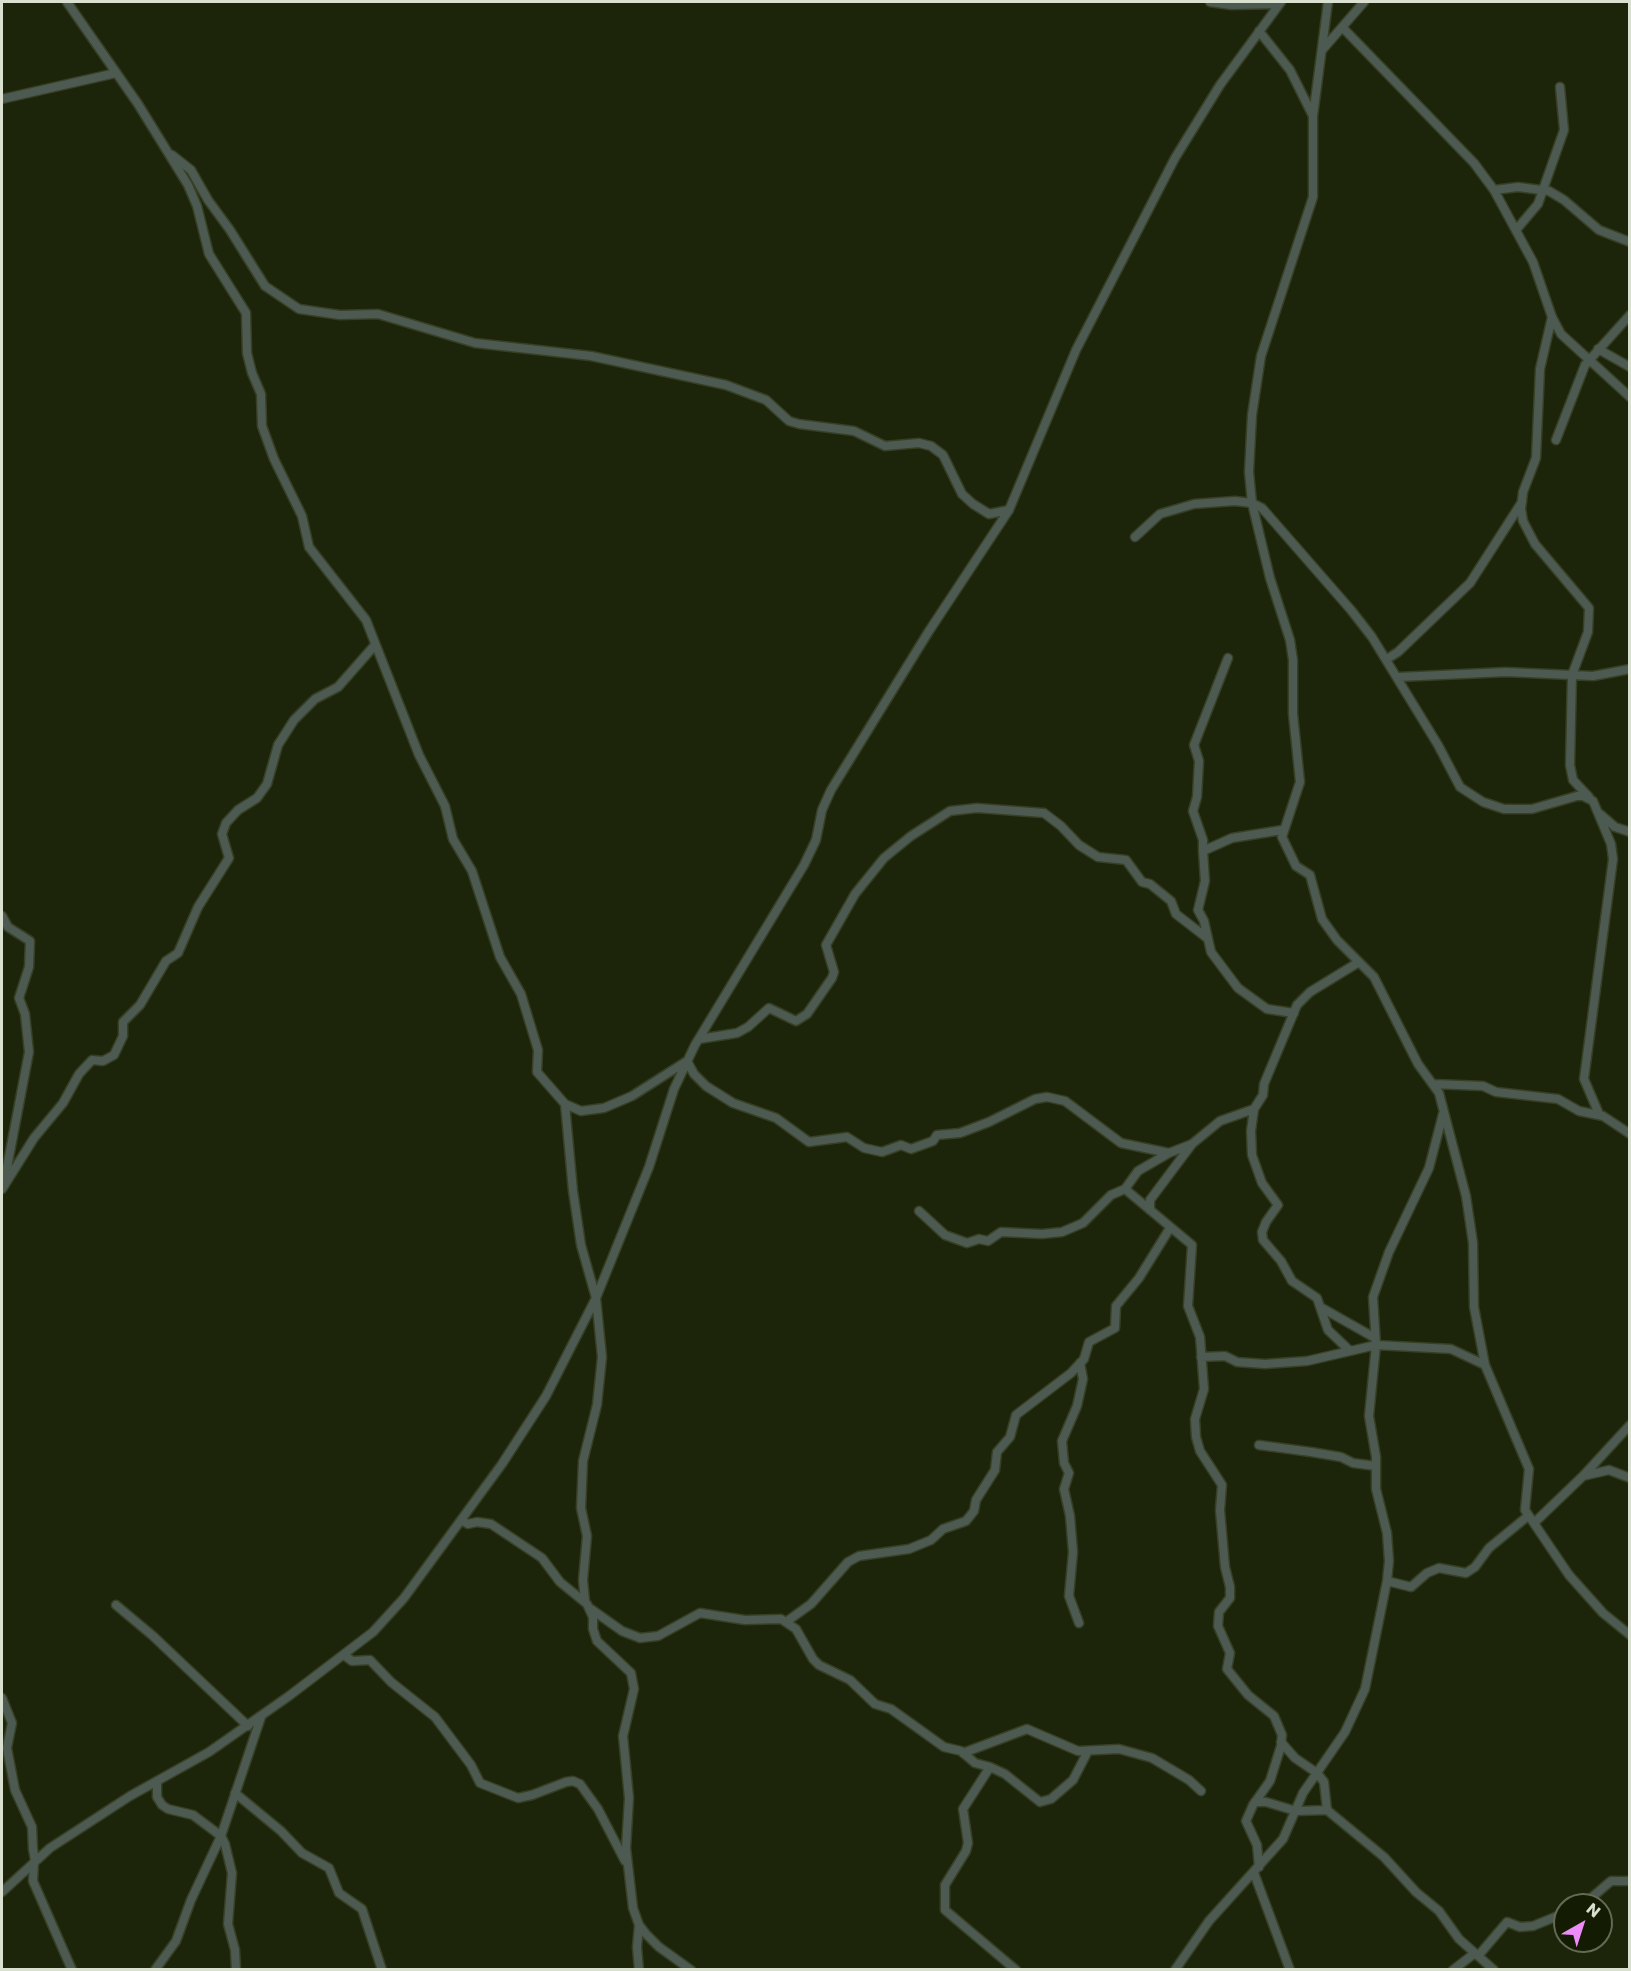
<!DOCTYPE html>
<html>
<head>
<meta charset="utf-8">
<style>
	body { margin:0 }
	#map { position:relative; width:1631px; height:1971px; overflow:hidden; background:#1c2509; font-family:Poppins,sans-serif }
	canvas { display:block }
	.frame { position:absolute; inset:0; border:3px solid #dae0cf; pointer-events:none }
	.north { position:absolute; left:1553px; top:1893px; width:60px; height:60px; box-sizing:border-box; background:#131b02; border:2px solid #636a54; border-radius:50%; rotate:39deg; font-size:16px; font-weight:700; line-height:24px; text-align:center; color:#dae0cf }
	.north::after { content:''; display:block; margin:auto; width:21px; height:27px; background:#ed8cf9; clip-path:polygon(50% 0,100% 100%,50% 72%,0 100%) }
</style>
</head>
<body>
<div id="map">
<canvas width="1631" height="1971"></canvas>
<div class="frame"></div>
<div class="north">N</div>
</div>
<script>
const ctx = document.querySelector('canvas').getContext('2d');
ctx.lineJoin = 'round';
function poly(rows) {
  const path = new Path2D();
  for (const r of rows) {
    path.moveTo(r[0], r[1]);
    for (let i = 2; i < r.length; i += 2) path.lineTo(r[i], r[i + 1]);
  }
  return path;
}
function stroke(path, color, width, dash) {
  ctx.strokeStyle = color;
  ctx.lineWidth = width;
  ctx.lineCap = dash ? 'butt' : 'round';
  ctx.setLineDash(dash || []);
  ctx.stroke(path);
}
const minor = poly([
	[67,2,138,104,188,185,197,206,209,254,246,313,247,353,252,373,261,394,262,426,274,459,302,516,309,547,366,620,419,755,445,806,453,839,472,871,500,957,521,994,538,1050,537,1072,565,1104,573,1191,581,1245,596,1298,602,1357,597,1405,583,1461,581,1508,587,1536,583,1580,585,1601],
	[1210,2,1231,5,1279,4],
	[1328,2,1313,116,1313,197,1261,356,1252,415,1249,472,1252,503,1270,578,1290,640,1293,660,1293,714,1300,782,1282,837,1296,866,1310,875,1322,919,1337,940,1374,977,1418,1064,1439,1093,1466,1196,1473,1243,1474,1307,1485,1365,1529,1469,1525,1510,1569,1575,1603,1613,1630,1635],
	[1343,28,1474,163,1494,190,1533,262,1552,317,1561,334,1630,397],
	[1259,31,1290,70,1313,116],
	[1323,49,1364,2],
	[2,99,116,73],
	[172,155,191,170,208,200,230,230,265,286,299,309,340,315,378,314,475,343,591,356,726,385,766,400,789,421,799,424,854,431,885,446,919,443,931,446,943,455,962,494,973,504,989,514,1009,510],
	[1494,190,1518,187,1549,191,1564,200,1599,230,1630,242],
	[1516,230,1538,204,1564,130,1560,87],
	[1552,317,1540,369,1536,458,1523,492,1521,509,1523,521,1535,544,1589,608,1588,632,1572,675,1570,765,1573,780,1589,797],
	[1598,349,1630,367],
	[1556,440,1585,365,1630,315],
	[1135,537,1160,514,1194,504,1235,501,1252,503,1262,508,1351,610,1372,637,1438,745,1460,787,1483,802,1504,809,1532,809,1577,796,1583,796,1593,801,1611,844,1613,859,1584,1079,1599,1114],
	[1387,659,1398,652,1470,583,1522,502],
	[1398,677,1506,672,1593,676,1630,669],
	[1600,814,1615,827,1630,832],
	[1282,830,1232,838,1203,851,1205,881,1198,910,1204,921,1211,952,1238,988,1267,1009,1294,1013],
	[1203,851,1203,840,1193,811,1197,797,1199,761,1194,745,1228,658],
	[2,916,8,927,30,941,29,967,19,998,25,1014,29,1052,5,1178],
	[699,1039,737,1033,748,1027,769,1008,796,1021,807,1014,832,978,834,972,826,945,855,894,884,858,911,836,950,811,977,808,1044,813,1061,826,1079,845,1098,857,1126,860,1142,882,1150,884,1171,901,1176,914,1207,938],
	[1434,1084,1483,1086,1496,1092,1558,1099,1579,1111,1603,1116,1630,1134],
	[565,1104,581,1111,604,1108,632,1096,687,1061,694,1074,706,1086,733,1103,776,1118,809,1142,847,1137,864,1148,882,1152,901,1145,911,1149,933,1141,937,1135,960,1133,989,1122,1035,1099,1047,1097,1065,1101,1121,1143,1169,1153,1192,1144,1220,1121,1254,1109],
	[2,1189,34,1138,63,1103,79,1074,92,1060,103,1061,114,1055,123,1036,123,1022,140,1005,166,961,178,953,198,907,229,858,222,834,226,823,238,810,257,798,267,784,278,745,294,720,315,699,338,687,375,645],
	[1125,1189,1192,1245,1188,1306,1200,1337,1204,1389,1195,1419,1196,1437,1200,1451,1222,1485,1220,1510,1225,1567,1230,1587,1230,1598,1219,1612,1218,1626,1230,1653,1227,1669,1248,1695,1274,1716,1282,1735,1281,1746,1270,1781,1253,1805,1246,1821,1257,1845,1259,1867],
	[1150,1210,1150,1200,1192,1144],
	[919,1211,945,1235,967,1243,979,1239,988,1241,1001,1232,1042,1234,1062,1232,1083,1223,1111,1195,1125,1189,1138,1171,1169,1153],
	[1322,1308,1375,1338],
	[1349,1350,1328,1330,1317,1298,1292,1281,1281,1261,1263,1240,1262,1232,1266,1222,1278,1205,1262,1183,1252,1155,1251,1131,1254,1109,1263,1095,1264,1084,1297,1005,1310,992,1359,962],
	[1201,1357,1225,1356,1237,1362,1265,1364,1307,1361,1376,1345,1451,1349,1485,1365],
	[1259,1445,1311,1452,1341,1457,1353,1463,1376,1466],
	[1583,1476,1609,1470,1630,1478],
	[461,1520,468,1524,477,1522,491,1524,542,1558,560,1582,587,1604,593,1617,593,1629,597,1641,631,1673,634,1689,623,1736,629,1798,626,1848,633,1908,639,1925,646,1934,659,1947,691,1970],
	[1534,1523,1583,1476,1630,1425],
	[1387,1581,1411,1587,1427,1573,1439,1568,1466,1573,1475,1567,1489,1548,1528,1516],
	[116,1605,153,1636,248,1726],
	[591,1609,622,1631,640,1638,658,1636,700,1613,745,1620,781,1619,796,1629,813,1659,819,1665,850,1680,875,1704,891,1709,944,1747,961,1751,975,1763,990,1767,963,1809,968,1843,966,1851,945,1885,945,1910,1016,1970],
	[786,1622,811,1604,848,1562,859,1556,909,1549,931,1540,943,1529,966,1521,974,1511,976,1500,995,1470,997,1452,1010,1437,1016,1415,1071,1373,1084,1359,1089,1342,1115,1328,1116,1306,1139,1278,1170,1228],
	[1079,1623,1069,1596,1073,1552,1070,1516,1064,1489,1069,1473,1064,1463,1062,1441,1077,1406,1083,1379,1080,1363],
	[344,1655,352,1661,370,1660,391,1682,435,1717,471,1765,480,1783,518,1798,532,1795,566,1782,573,1781,580,1784,598,1809,625,1861],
	[2,1698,12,1723,7,1748,15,1790,32,1827,33,1849,35,1860,38,1859],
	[1281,1742,1295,1758,1317,1773,1324,1782,1327,1810],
	[963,1753,1027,1729,1078,1751,1119,1749,1152,1758,1189,1780,1201,1791],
	[990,1767,1005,1774,1040,1802,1051,1799,1073,1780,1088,1751],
	[157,1783,157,1797,162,1805,168,1809,193,1815,221,1836,225,1844,232,1873,228,1924,235,1950,236,1970],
	[235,1793,281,1831,302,1853,329,1868,339,1893,362,1909,382,1970],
	[1255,1802,1266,1802,1296,1811,1327,1810,1384,1857,1416,1892,1439,1911,1459,1939,1494,1970],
	[34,1862,33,1881,72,1970],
	[1254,1873,1290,1970],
	[2,1892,50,1848,130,1796,209,1752,289,1696,373,1632,404,1598,502,1464,546,1396,596,1298,649,1167,674,1089,695,1045,804,865,816,840,822,810,831,790,929,631,1009,510,1076,350,1175,158,1220,85,1281,2],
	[1583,1905,1611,1881,1630,1881],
	[639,1925,637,1947,639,1970],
	[1478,1956,1507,1922,1520,1927,1533,1926,1565,1913],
	[155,1970,176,1941,191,1900,221,1836,261,1717],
	[1175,1970,1209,1921,1283,1839,1303,1793,1345,1732,1365,1689,1387,1581,1389,1561,1387,1533,1376,1489,1376,1457,1369,1416,1376,1345,1373,1297,1389,1252,1429,1168,1443,1114],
	[1453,1970,1475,1953]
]);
stroke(minor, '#373f25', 11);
stroke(minor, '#4d5a52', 8);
</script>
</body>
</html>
